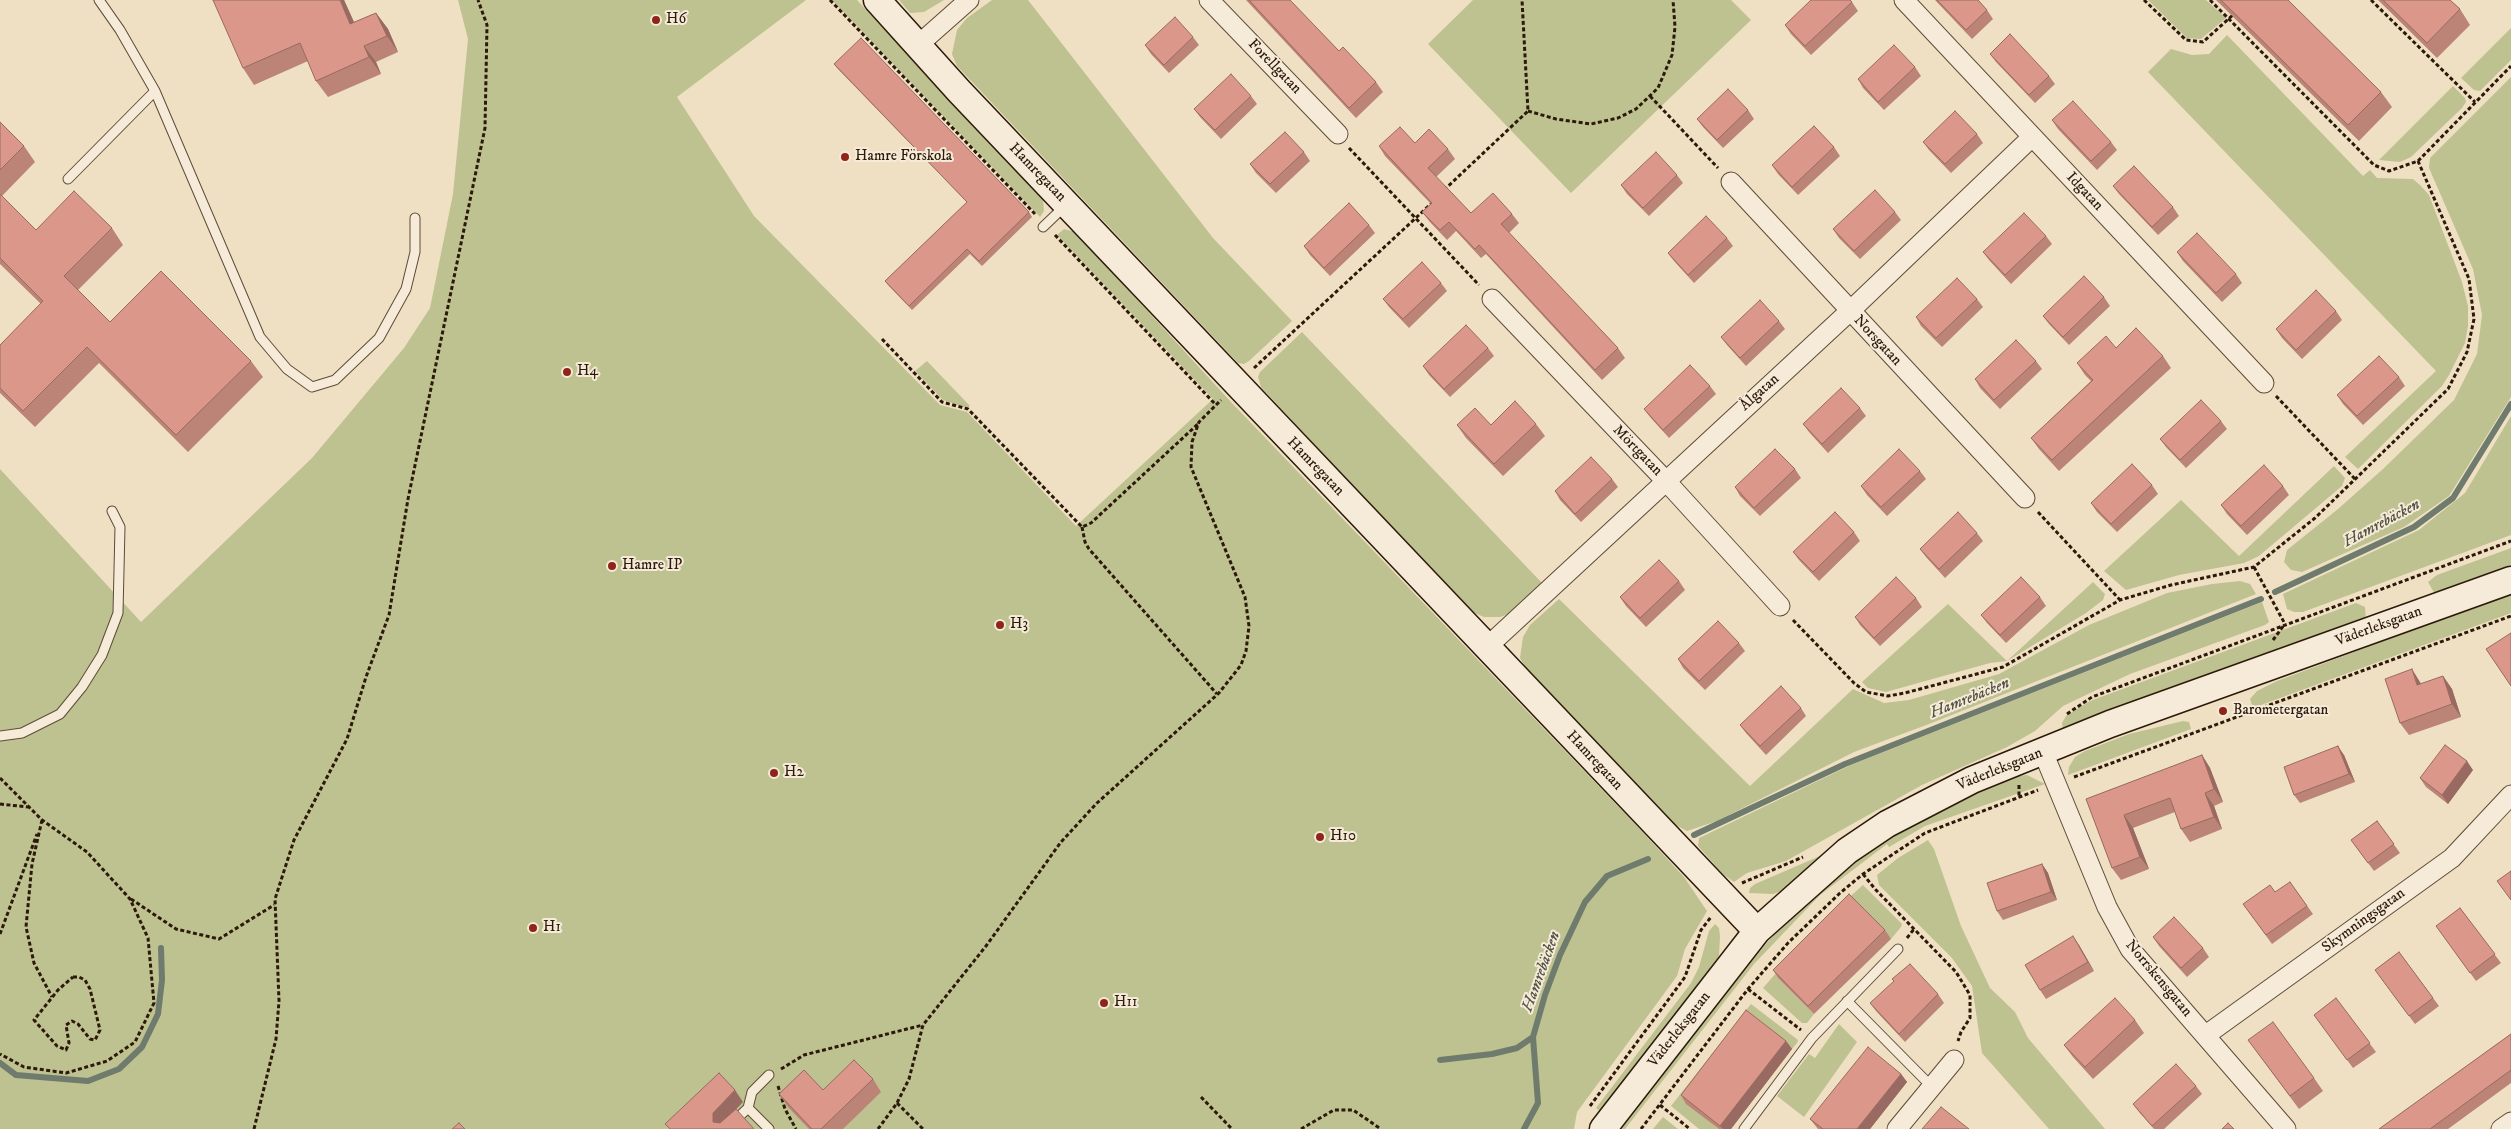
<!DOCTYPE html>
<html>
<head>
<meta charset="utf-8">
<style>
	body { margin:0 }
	canvas { display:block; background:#efe0c3 }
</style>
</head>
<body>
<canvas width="2511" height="1129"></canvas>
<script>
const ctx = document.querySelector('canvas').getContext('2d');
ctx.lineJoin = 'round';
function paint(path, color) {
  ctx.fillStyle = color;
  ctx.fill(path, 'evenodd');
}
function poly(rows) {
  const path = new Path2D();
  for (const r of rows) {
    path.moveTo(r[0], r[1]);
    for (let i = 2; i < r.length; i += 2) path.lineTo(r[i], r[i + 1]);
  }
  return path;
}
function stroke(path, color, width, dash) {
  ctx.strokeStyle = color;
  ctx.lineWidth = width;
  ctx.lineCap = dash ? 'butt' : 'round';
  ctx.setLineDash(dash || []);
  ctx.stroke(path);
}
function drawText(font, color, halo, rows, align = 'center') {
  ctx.font = font + ' "IM FELL DW Pica",serif';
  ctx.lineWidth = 4;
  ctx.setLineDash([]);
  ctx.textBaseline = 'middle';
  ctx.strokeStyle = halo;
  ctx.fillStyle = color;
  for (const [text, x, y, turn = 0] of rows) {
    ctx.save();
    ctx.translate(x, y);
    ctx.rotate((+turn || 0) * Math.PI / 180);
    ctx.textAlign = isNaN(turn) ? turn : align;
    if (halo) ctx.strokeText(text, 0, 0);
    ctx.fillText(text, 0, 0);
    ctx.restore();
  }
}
paint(poly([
	[458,0,806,0,677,97,754,216,940,405,967,412,1076,526,1213,399,1057,235,1064,229,1075,232,1231,402,1635,824,1684,877,1707,911,1685,949,1677,976,1577,1112,1574,1129,0,1129,0,469,141,622,312,458,404,348,430,308,453,194,468,39],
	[832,0,857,0,1043,200,1044,211,1040,217],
	[899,0,944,0,924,12,910,13],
	[992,0,1028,0,1213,238,1292,321,1249,361,1244,364,1238,363,957,66,952,54,957,30,967,18],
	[1473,0,1731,0,1751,20,1571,193,1428,44],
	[2148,0,2206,0,2226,18,2201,39,2187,38],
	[2511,28,2511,60,2480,91,2474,90,2461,78],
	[2227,35,2363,176,2370,170,2377,178,2413,179,2421,186,2429,195,2462,282,2468,306,2468,326,2465,343,2449,375,2442,386,2358,469,2345,457,2436,371,2148,72,2171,49,2192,55,2209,54],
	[2511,77,2511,397,2449,496,2404,527,2302,572,2291,570,2284,562,2287,550,2338,509,2383,469,2454,400,2477,354,2482,315,2473,269,2429,168,2430,158],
	[2453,86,2465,98,2466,102,2462,108,2411,157,2400,162,2379,160],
	[1302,332,1542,583,1509,614,1500,617,1484,617,1470,611,1261,387,1258,377,1260,372],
	[927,361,970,406,967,408,943,400,915,371],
	[2511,416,2511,535,2303,612,2294,612,2287,609,2283,594,2419,530,2465,493],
	[2334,466,2345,478,2342,486,2259,556,2244,563,2179,575,2126,590,2104,571,2181,500,2239,556],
	[2511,548,2511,569,2436,596,2428,582,2437,575],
	[2240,581,2250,584,2256,594,1929,724,1854,752,1717,821,1687,831,1674,824,1526,668,1520,658,1523,637,1530,625,1559,599,1750,786,1853,689,1884,703,1909,700,1999,674,2089,625,2167,593,2212,584],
	[2093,582,2105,594,2103,600,2086,613,2007,661,1990,663,1886,692,1868,688,1862,682,1948,604,2007,661],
	[2511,593,2511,613,2253,708,2250,699,2257,691,2277,681],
	[2262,602,2269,622,2265,625,2130,674,2063,706,2035,731,2007,747,1922,785,1786,861,1747,873,1734,882,1723,874,1698,846,1699,838,1851,765],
	[2356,603,2365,607,2366,621,2063,730,2062,723,2066,716,2090,701],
	[2183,721,2189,722,2191,729,2068,775,2069,767,2075,757,2085,751,2129,734],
	[2027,775,2045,784,1925,826,1889,847,1887,844,1820,895,1754,964,1625,1129,1619,1129,1765,945,1802,905,1841,870,1877,846,1948,804,2012,777],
	[1928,840,1934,849,1961,926,1990,988,2015,1012,2028,1038,2105,1129,2049,1129,1982,1053,1972,986,1952,958,1879,885,1877,875,1898,858],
	[1820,856,1821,858,1782,891,1773,894,1749,893,1750,888,1755,884],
	[1863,885,1902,924,1901,927,1891,939,1855,903,1779,979,1814,1014,1807,1023,1802,1023,1763,988,1817,926],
	[1715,924,1719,928,1720,936,1719,956,1602,1113,1596,1108,1691,983,1699,967,1709,931],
	[1751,1004,1798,1040,1797,1043,1792,1049,1687,1104,1719,1129,1699,1129,1671,1106],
	[1839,1024,1857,1042,1804,1117,1777,1096,1809,1054,1815,1058],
	[1663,1117,1678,1129,1653,1129]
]), '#bec190');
stroke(poly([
	[2275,592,2414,527,2453,498,2511,404],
	[1694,835,1845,764,2261,599],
	[1440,1060,1492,1054,1517,1048,1533,1037],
	[0,1063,16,1075,88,1081,119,1069,142,1047,158,1014,162,980,161,948],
	[1524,1129,1538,1103,1533,1037,1545,995,1560,955,1585,902,1607,876,1648,859]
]), '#6e7b6d', 6);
const lane = poly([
	[99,0,120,30,155,91],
	[68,179,155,91,260,337,287,369,312,387,335,380,379,338,406,289,415,252,415,218],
	[1043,227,1065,206],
	[0,736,22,733,60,714,82,687,102,655,118,613,120,527,112,511],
	[1847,1001,1932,1087],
	[748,1108,769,1129],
	[726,1129,748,1108,752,1092,769,1075],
	[1744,1129,1812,1038,1898,949]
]);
const street = poly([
	[1209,0,1338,134],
	[1904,0,2264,383],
	[917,46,969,0],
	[1731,182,2025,498],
	[1492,299,1665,480,1780,606],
	[1487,647,1850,311,2032,137],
	[2043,752,2107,907,2130,949,2286,1129],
	[2206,1035,2452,858,2511,795],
	[1897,1129,1954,1060],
	[2501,1129,2511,1122]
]);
const secondary = poly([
	[877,0,959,91,1757,931],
	[1603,1129,1757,931,1847,851,1887,824,1972,780,2110,724,2511,580]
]);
stroke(lane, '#5d4b38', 11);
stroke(street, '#5d4b38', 21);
stroke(secondary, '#2c190a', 29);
stroke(poly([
	[830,0,1035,214],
	[2144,0,2186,40,2203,42,2235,13],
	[2210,0,2374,165,2389,171,2418,161,2511,66],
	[2371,0,2475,102],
	[1650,96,1718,168],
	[1528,111,1556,119,1591,124,1618,118,1636,109,1658,88,1672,55,1675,27,1673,0],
	[1349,148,1479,285],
	[1444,190,1528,111,1522,0],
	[1055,235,1216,405],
	[882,339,942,402,968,409,1082,527,1091,523,1199,423],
	[1254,368,1433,202],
	[2276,396,2355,479],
	[2038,512,2120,600],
	[1082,527,1085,542,1089,549,1217,694],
	[2254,567,2285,624],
	[1793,620,1854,683,1866,692,1888,696,1905,693,2003,667,2120,600,2171,585,2254,567,2315,518,2448,389,2467,352,2474,319,2469,279,2418,161],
	[2273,640,2284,625],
	[2067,714,2092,697,2511,541],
	[2074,777,2511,616],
	[0,778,42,820,87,852,130,899,148,938,154,1003,135,1042,107,1061,66,1073,24,1067,0,1054],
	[2019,785,2019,797],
	[0,804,28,807],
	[42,820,32,864,26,927,34,963,52,997],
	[1863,874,1875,889,1956,972,1970,995,1970,1018,1961,1032,1958,1041],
	[1742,883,1803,857],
	[131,899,176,929,219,939,274,905],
	[0,934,37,834],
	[1907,938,1914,929],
	[73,977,79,977,85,980,90,989,100,1030,95,1040,90,1039,78,1024,72,1021,66,1025,69,1043,66,1050,57,1046,34,1020,58,990,73,977],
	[1748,989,1801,1030],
	[781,1069,804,1055,923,1025],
	[778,1086,785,1109,796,1129],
	[1201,1097,1232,1129],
	[897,1103,923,1129],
	[1660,1105,1690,1129],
	[1590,1106,1685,977,1701,930,1711,917],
	[254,1129,276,1039,279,1001,275,899,294,840,347,739,366,677,389,615,408,499,485,128,487,25,478,0],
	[878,1129,897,1103,909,1079,923,1025,986,946,1061,842,1097,803,1219,693,1241,665,1246,651,1249,626,1245,597,1191,467,1192,442,1199,422,1221,400],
	[1301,1129,1334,1110,1353,1110,1381,1129],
	[1641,1129,1748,989,1788,943,1840,893,1863,874,1925,833,2038,790]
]), '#2c190a', 3, [4, 2.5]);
stroke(lane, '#f5ebd8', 9);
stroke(street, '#f5ebd8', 19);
stroke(secondary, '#f5ebd8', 26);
paint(poly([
	[344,0,354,22,376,13,388,29,398,52,376,62,381,74,328,97,316,81,308,61,254,85,243,68],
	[1246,0,1290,0,1339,51,1376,82,1383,92,1356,118],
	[1935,0,1978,0,1987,10,1993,19,1972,39],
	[2216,0,2288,0,2381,92,2392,107,2359,141],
	[2378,0,2450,0,2460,9,2470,25,2437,58],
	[1852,2,1858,11,1811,55,1791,34,1785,25],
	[1193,37,1199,45,1169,73,1151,54,1145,45],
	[1990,54,2049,76,2055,84,2035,103,1996,62],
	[834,64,1029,212,1032,217,982,266,970,254,912,310,888,285,885,281,967,202,837,68],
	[1915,67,1921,76,1884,110,1863,88,1858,79],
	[1251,96,1257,104,1221,139,1200,117,1194,109],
	[1748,110,1754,119,1723,148,1703,127,1697,119],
	[2052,120,2111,142,2117,150,2097,170,2058,129],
	[0,122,24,146,35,162,2,196,36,230,112,228,123,245,78,290,110,322,251,361,263,377,188,452,99,363,35,427,0,393,0,345,41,304,0,264],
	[1977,134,1983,143,1951,173,1929,150,1923,142],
	[1415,143,1448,149,1455,159,1436,177,1471,213,1512,214,1519,223,1509,233,1618,348,1625,358,1602,380,1486,254,1481,258,1456,231,1447,240,1429,221,1422,212,1431,204,1385,156,1379,146],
	[1834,147,1840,156,1798,195,1778,174,1772,165],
	[1304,152,1310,161,1276,193,1256,173,1250,164],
	[1677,175,1683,183,1649,216,1627,194,1621,185],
	[2113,186,2173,207,2179,216,2158,235,2119,194],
	[1895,212,1901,220,1860,259,1839,238,1833,229],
	[1369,225,1375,233,1330,276,1310,255,1304,246],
	[2046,236,2052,244,2011,284,1989,260,1983,252],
	[1727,238,1733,246,1694,283,1674,261,1668,253],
	[2177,252,2236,274,2242,283,2222,302,2183,261],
	[1441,283,1447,291,1409,328,1389,307,1383,299],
	[2104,297,2110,306,2069,345,2049,324,2043,316],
	[1977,299,1983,307,1942,347,1921,326,1916,317],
	[2336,311,2342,320,2302,359,2282,338,2276,329],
	[1779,321,1785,329,1746,366,1727,345,1721,337],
	[1488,348,1494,356,1450,397,1429,375,1423,366],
	[2116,348,2163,356,2171,368,2059,471,2039,449,2031,438,2091,381,2085,375,2077,363],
	[2036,361,2042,369,2000,409,1980,388,1975,379],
	[2399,377,2405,386,2363,425,2343,404,2337,395],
	[1710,386,1716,394,1669,438,1650,417,1644,409],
	[1860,408,1866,416,1828,453,1809,432,1803,424],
	[2221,421,2227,429,2186,468,2166,447,2160,439],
	[1536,424,1545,436,1503,476,1466,438,1457,425],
	[1795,469,1801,478,1760,516,1740,496,1735,487],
	[1920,471,1926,479,1887,516,1867,495,1861,486],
	[1612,479,1618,487,1581,522,1560,500,1555,491],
	[2152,485,2158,494,2117,532,2097,512,2091,503],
	[2283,486,2289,495,2247,535,2227,514,2221,505],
	[1854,532,1860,541,1819,581,1799,560,1793,552],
	[1977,533,1983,541,1945,578,1926,557,1920,549],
	[1679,581,1685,590,1646,627,1626,606,1620,597],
	[2040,597,2046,606,2006,643,1987,623,1981,615],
	[1916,598,1922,607,1880,646,1860,625,1855,617],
	[1739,643,1745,651,1705,690,1683,668,1678,659],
	[2443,676,2452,689,2461,717,2409,735,2400,723,2420,682,2421,684],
	[1801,708,1806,716,1766,755,1746,733,1740,725],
	[2202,755,2210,768,2223,802,2214,806,2222,829,2190,842,2181,829,2175,812,2133,828,2149,869,2121,880,2112,868,2086,799],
	[2344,755,2355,782,2300,803,2294,795],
	[2473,770,2448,804,2426,787,2420,778],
	[2377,821,2400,853,2374,871,2351,840],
	[2042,864,2048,873,2057,900,2003,920,1997,911],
	[2290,882,2313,914,2272,944,2243,904,2275,892],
	[2460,908,2501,963,2476,981,2436,926],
	[1885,930,1891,939,1814,1014,1779,979,1773,970],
	[2153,937,2203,948,2209,957,2187,977,2159,946],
	[2079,945,2094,971,2046,999,2040,990],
	[2399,952,2439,1006,2415,1024,2375,970],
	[1938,994,1944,1003,1905,1042,1876,1011,1870,1003],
	[2336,998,2376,1052,2353,1068,2314,1015],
	[2135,1020,2144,1033,2093,1079,2073,1057,2064,1045],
	[2511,1034,2511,1083,2448,1129,2379,1129],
	[2248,1040,2314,1078,2323,1091,2299,1109],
	[1786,1041,1792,1049,1731,1129,1719,1129,1686,1104,1681,1095],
	[1901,1074,1907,1082,1870,1129,1818,1129,1810,1119],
	[873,1079,881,1092,843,1129,809,1129,788,1107,779,1094,823,1090],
	[2196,1086,2202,1094,2164,1129,2154,1129,2139,1112,2133,1104]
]), '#bc8377');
paint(poly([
	[340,0,344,0,362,40,350,24],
	[376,13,388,29,398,52,387,36],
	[364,46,376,62,381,74,369,57],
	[2412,669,2420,682,2426,698,2417,685],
	[2443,676,2452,689,2461,717,2452,704],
	[2338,746,2344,755,2355,782,2349,774],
	[2202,755,2210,768,2223,802,2214,789],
	[2467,761,2473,770,2448,804,2442,795],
	[2205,793,2214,806,2222,829,2214,817],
	[2124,815,2133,828,2149,869,2140,857],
	[2042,864,2048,873,2057,900,2051,892],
	[2073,936,2079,945,2094,971,2088,962],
	[1786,1041,1792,1049,1731,1129,1723,1129,1720,1126],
	[1901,1074,1907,1082,1870,1129,1857,1129],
	[735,1090,743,1102,721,1125,713,1122,713,1113]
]), '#996a61');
const building = poly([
	[213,0,340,0,350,24,376,13,387,36,364,46,369,57,316,81,300,43,243,68,213,0],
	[1249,0,1290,0,1339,51,1343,47,1376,82,1349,108,1249,0],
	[1811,0,1850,0,1852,2,1805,46,1785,25,1811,0],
	[1937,0,1978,0,1987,10,1966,30,1937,0],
	[2221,0,2288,0,2381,92,2348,125,2221,0],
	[2383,0,2450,0,2460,9,2427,43,2383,0],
	[1175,17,1193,37,1164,65,1145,45,1175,17],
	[2010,34,2049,76,2029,95,1990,54,2010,34],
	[861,38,1029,212,979,261,967,249,909,306,885,281,967,202,834,64,861,38],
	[1894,45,1915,67,1878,102,1858,79,1894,45],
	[1231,74,1251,96,1215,130,1194,109,1231,74],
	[1728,89,1748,110,1717,140,1697,119,1728,89],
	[2073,101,2111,142,2091,161,2052,120,2073,101],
	[1955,111,1977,134,1945,164,1923,142,1955,111],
	[0,122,24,146,0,170,0,122],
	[1814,126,1834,147,1792,187,1772,165,1814,126],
	[1400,127,1415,143,1429,129,1448,149,1428,168,1471,213,1493,193,1512,214,1501,224,1618,348,1595,370,1479,245,1475,249,1449,222,1440,230,1422,212,1432,203,1379,146,1400,127],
	[1285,132,1304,152,1270,184,1250,164,1285,132],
	[1656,152,1677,175,1643,208,1621,185,1656,152],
	[2134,166,2173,207,2152,227,2113,186,2134,166],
	[1875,190,1895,212,1854,251,1833,229,1875,190],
	[74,191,112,228,64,276,110,322,161,271,251,361,176,435,87,347,23,411,0,388,0,345,43,301,0,258,0,194,36,230,74,191],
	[1349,203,1369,225,1324,268,1304,246,1349,203],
	[2024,213,2046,236,2005,275,1983,252,2024,213],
	[1706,216,1727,238,1688,275,1668,253,1706,216],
	[2197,233,2236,274,2216,293,2177,252,2197,233],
	[1422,262,1441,283,1403,319,1383,299,1422,262],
	[2084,276,2104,297,2063,337,2043,316,2084,276],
	[1957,278,1977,299,1936,338,1916,317,1957,278],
	[2316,290,2336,311,2296,350,2276,329,2316,290],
	[1760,300,1779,321,1740,358,1721,337,1760,300],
	[1466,325,1488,348,1444,389,1423,366,1466,325],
	[2136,328,2163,356,2052,460,2031,438,2093,380,2077,363,2106,336,2116,348,2136,328],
	[2016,340,2036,361,1994,400,1975,379,2016,340],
	[2379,356,2399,377,2357,416,2337,395,2379,356],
	[1690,365,1710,386,1663,430,1644,409,1690,365],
	[1841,388,1860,408,1822,444,1803,424,1841,388],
	[2201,400,2221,421,2180,460,2160,439,2201,400],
	[1515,401,1536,424,1494,464,1457,425,1475,408,1491,425,1515,401],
	[1775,449,1795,469,1754,508,1735,487,1775,449],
	[1899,449,1920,471,1881,507,1861,486,1899,449],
	[1591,457,1612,479,1575,514,1555,491,1591,457],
	[2132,464,2152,485,2111,524,2091,503,2132,464],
	[2264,465,2283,486,2241,526,2221,505,2264,465],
	[1835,512,1854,532,1813,572,1793,552,1835,512],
	[1958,512,1977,533,1939,569,1920,549,1958,512],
	[1659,560,1679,581,1640,618,1620,597,1659,560],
	[1896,577,1916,598,1874,638,1855,617,1896,577],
	[2021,577,2040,597,2000,635,1981,615,2021,577],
	[1718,621,1739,643,1699,681,1678,659,1718,621],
	[2511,633,2511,686,2486,649,2511,633],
	[2412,669,2417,685,2443,676,2452,704,2400,723,2385,679,2412,669],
	[1781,686,1801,708,1760,746,1740,725,1781,686],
	[2445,745,2467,761,2442,795,2420,778,2445,745],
	[2338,746,2349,774,2294,795,2284,767,2338,746],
	[2202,755,2214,789,2205,793,2214,817,2181,829,2170,798,2124,815,2140,857,2112,868,2086,799,2202,755],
	[2377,821,2394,844,2368,863,2351,840,2377,821],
	[2042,864,2051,892,1997,911,1987,883,2042,864],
	[2511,871,2511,900,2497,881,2511,871],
	[2290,882,2307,906,2266,935,2243,904,2270,885,2275,892,2290,882],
	[1849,894,1885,930,1808,1006,1773,970,1849,894],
	[2460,908,2495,954,2470,973,2436,926,2460,908],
	[2174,917,2203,948,2181,968,2153,937,2174,917],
	[2073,936,2088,962,2040,990,2025,965,2073,936],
	[2399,952,2433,998,2409,1016,2375,970,2399,952],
	[1910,964,1938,994,1899,1034,1870,1003,1894,981,1892,979,1910,964],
	[2115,998,2135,1020,2085,1067,2064,1045,2115,998],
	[2336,998,2370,1043,2347,1060,2314,1015,2336,998],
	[1746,1010,1786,1041,1720,1126,1681,1095,1746,1010],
	[2273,1022,2314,1078,2290,1096,2248,1040,2273,1022],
	[2511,1034,2511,1070,2430,1129,2379,1129,2511,1034],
	[1868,1047,1901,1074,1857,1129,1823,1129,1810,1119,1868,1047],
	[854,1060,873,1079,821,1129,812,1129,779,1094,804,1070,823,1090,854,1060],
	[2176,1064,2196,1086,2152,1126,2133,1104,2176,1064],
	[719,1073,735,1090,713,1113,713,1122,720,1123,736,1109,754,1129,670,1129,665,1124,719,1073],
	[1941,1107,1969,1129,1922,1129,1941,1107],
	[459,1123,465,1129,452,1129,459,1123],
	[2228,1123,2234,1129,2222,1129,2228,1123]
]);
paint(building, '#db988a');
stroke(building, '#996a61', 1);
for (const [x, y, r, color] of [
	[656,20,5,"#8f2418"],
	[845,157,5,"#8f2418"],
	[567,372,5,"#8f2418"],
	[612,566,5,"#8f2418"],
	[1000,625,5,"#8f2418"],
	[2223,711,5,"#8f2418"],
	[774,773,5,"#8f2418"],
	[1320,837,5,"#8f2418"],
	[533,928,5,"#8f2418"],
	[1104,1003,5,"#8f2418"]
]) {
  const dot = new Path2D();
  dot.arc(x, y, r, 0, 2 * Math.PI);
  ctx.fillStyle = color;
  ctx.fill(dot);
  stroke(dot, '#f5ebd8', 2);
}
drawText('15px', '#2c190a', '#f5ebd8', [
	["H6",666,20],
	["Hamre Förskola",855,157],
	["H4",577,372],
	["Hamre IP",622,566],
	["H3",1010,625],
	["Barometergatan",2233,711],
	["H2",784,773],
	["H10",1330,837],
	["H1",543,928],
	["H11",1114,1003]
], 'left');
drawText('15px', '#2c190a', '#f5ebd8', [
	["Forellgatan",1274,67,46],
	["Hamregatan",1037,173,46],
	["Idgatan",2084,192,47],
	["Norsgatan",1877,341,47],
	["Ålgatan",1760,393,-42],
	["Mörtgatan",1637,451,46],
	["Hamregatan",1315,467,46],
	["Väderleksgatan",2379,627,-20],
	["Hamregatan",1594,761,47],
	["Väderleksgatan",2000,770,-22],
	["Skymningsgatan",2364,921,-36],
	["Norrskensgatan",2158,979,50],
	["Väderleksgatan",1680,1030,-52]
]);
drawText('italic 16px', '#525244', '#f5ebd8', [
	["Hamrebäcken",2382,524,-28],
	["Hamrebäcken",1970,699,-22],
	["Hamrebäcken",1542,972,-70]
]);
</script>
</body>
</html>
